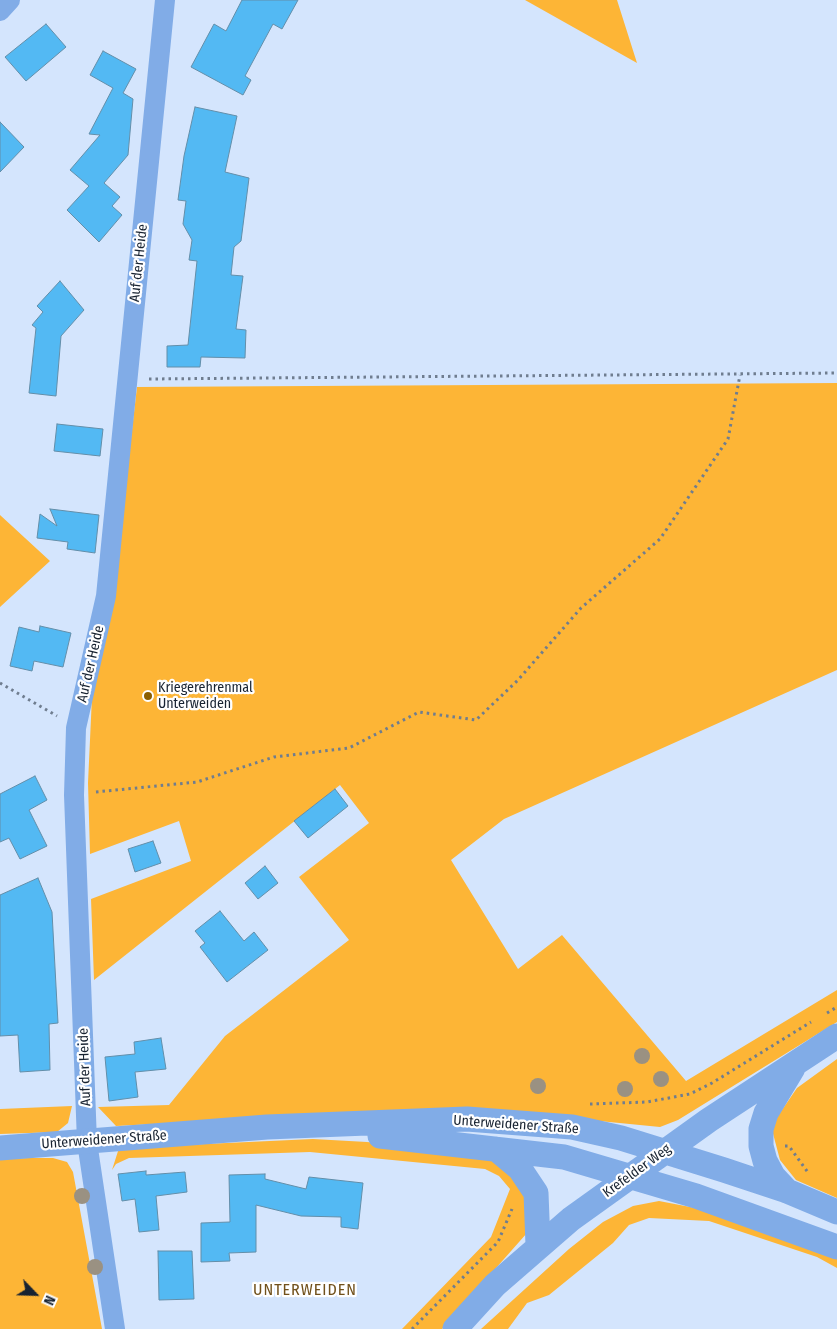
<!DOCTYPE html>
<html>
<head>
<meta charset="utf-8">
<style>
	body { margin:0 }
	#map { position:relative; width:837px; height:1329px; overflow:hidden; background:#d4e5fd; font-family:"Fira Sans Condensed",sans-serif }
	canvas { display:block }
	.north { position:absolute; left:10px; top:1269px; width:50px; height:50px; -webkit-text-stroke:4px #fff; paint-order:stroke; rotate:114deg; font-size:14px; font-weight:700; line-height:20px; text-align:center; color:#182331 }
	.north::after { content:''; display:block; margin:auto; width:18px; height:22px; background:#182331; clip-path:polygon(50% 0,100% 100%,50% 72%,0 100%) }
</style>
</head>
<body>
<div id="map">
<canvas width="837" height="1329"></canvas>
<div class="north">N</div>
</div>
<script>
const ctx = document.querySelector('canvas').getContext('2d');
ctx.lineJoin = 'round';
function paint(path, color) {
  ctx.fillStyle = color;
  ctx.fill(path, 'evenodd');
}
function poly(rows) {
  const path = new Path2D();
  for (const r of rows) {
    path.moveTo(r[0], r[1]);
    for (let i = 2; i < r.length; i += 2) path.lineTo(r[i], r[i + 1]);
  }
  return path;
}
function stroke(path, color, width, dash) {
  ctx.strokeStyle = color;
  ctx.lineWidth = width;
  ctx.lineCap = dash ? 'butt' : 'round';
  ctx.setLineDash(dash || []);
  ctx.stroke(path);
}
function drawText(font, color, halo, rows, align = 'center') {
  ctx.font = font + ' "Fira Sans Condensed",sans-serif';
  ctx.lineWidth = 4.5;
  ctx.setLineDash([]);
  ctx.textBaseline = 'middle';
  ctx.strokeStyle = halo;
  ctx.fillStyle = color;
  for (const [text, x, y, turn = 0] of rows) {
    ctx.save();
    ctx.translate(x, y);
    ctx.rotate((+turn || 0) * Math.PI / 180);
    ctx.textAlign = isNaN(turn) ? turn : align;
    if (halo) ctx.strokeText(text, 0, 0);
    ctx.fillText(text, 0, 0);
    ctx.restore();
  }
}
paint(poly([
	[525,0,617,0,637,63],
	[837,383,837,670,504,819,451,860,518,969,562,935,686,1081,837,990,837,1022,678,1120,660,1127,488,1110,346,1114,116,1126,98,1107,169,1105,225,1036,349,940,299,877,369,823,340,785,94,980,91,899,191,861,179,821,90,854,88,783,93,675,111,609,137,387],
	[0,515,50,561,0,607],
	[837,1059,837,1198,796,1180,780,1160,771,1126,797,1088],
	[72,1106,68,1123,57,1132,0,1134,0,1109],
	[313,1139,367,1142,494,1156,525,1178,527,1233,442,1329,402,1329,491,1237,510,1189,499,1176,485,1169,310,1152,129,1158,116,1164,112,1170,119,1148],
	[29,1158,53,1158,67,1162,73,1172,102,1329,0,1329,0,1159],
	[659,1201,711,1211,837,1254,837,1268,817,1257,709,1221,649,1218,629,1225,613,1243,549,1295,527,1303,508,1329,481,1329,569,1249,603,1222,633,1206]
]), '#fdb536');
const building = poly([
	[242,0,298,0,282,29,273,24,245,76,251,80,243,95,191,67,214,24,226,31,242,0],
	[46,24,66,47,26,81,5,57,46,24],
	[103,51,136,69,123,93,133,99,128,155,104,183,120,197,112,206,122,215,99,242,67,210,89,186,70,170,100,135,89,134,113,88,90,75,103,51],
	[195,107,237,116,225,172,249,178,241,241,234,247,231,275,243,276,236,329,246,330,245,358,201,357,200,367,167,367,167,346,188,345,197,261,189,260,192,240,183,224,186,201,178,200,184,156,195,107],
	[0,122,24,147,0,172,0,122],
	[60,281,84,310,61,336,56,396,29,393,36,328,32,325,43,312,37,306,60,281],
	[57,424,103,429,100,456,54,451,57,424],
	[50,509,99,515,95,553,67,549,68,542,37,538,40,514,57,526,50,509],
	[40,626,71,633,63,667,34,661,32,671,10,666,19,627,39,632,40,626],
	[35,776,47,800,29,810,47,846,20,859,9,838,0,842,0,794,35,776],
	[335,789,348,806,308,838,294,821,335,789],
	[153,841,161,863,135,872,128,849,153,841],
	[265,866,278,883,258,899,245,883,265,866],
	[38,878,52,912,58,1023,49,1024,50,1070,20,1072,18,1035,0,1036,0,895,38,878],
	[220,911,244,941,254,932,268,950,227,982,200,947,205,943,195,931,220,911],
	[161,1038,166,1069,135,1072,138,1097,109,1101,105,1057,135,1054,134,1042,161,1038],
	[146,1171,146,1175,185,1172,187,1192,156,1196,159,1230,139,1232,135,1199,122,1201,118,1174,146,1171],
	[265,1174,265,1179,306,1189,309,1177,363,1183,358,1229,341,1227,341,1217,301,1216,256,1205,256,1252,229,1253,230,1261,201,1262,201,1223,230,1222,229,1175,265,1174],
	[158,1251,192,1251,194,1299,159,1300,158,1251]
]);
paint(building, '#53b9f3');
stroke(building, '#638ea9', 1);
stroke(poly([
	[149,379,837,373],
	[0,683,57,716],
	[96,792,197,782,274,757,349,748,419,712,476,720,518,680,581,608,660,539,728,439,740,375],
	[827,1013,837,1007],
	[590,1104,647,1102,690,1094,712,1083,811,1022],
	[785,1146,789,1146,809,1174],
	[412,1329,498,1242,512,1209]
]), '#6f7d8f', 3, [2.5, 4]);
stroke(poly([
	[0,11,10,0],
	[115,1329,87,1142,74,795,76,728,106,596,165,0]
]), '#81ace7', 20);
stroke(poly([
	[380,1136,564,1157,696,1196,837,1247],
	[0,1148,267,1127,467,1119,572,1127,621,1138,724,1170,787,1191,837,1212],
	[496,1149,520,1169,536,1193,538,1245],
	[787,1191,773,1176,765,1161,761,1146,761,1129,766,1113,793,1068],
	[455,1329,495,1285,571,1219,709,1120,837,1036]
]), '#81ace7', 25);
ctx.fillStyle = '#9a9182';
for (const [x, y] of [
	[642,1056],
	[661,1079],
	[538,1086],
	[625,1089],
	[82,1196],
	[95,1267]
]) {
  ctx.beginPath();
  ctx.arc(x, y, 8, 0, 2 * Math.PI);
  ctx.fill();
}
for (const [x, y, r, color] of [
	[148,696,5,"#8b5e01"]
]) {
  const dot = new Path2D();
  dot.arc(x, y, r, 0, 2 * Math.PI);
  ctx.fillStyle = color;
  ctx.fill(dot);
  stroke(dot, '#fff', 2);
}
drawText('14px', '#182331', '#fff', [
	["Auf der Heide",139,263,-84],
	["Auf der Heide",91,664,-77],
	["Auf der Heide",85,1067,-92],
	["Unterweidener Straße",516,1125,4],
	["Unterweidener Straße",104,1140,-4],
	["Krefelder Weg",637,1171,-36]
]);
drawText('14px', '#182331', '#fff', [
	["Kriegerehrenmal",158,688],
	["Unterweiden",158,704]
], 'left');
ctx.letterSpacing = '1px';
drawText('16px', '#71511c', '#fff', [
	["UNTERWEIDEN",305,1291]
]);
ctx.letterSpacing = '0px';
</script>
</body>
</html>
